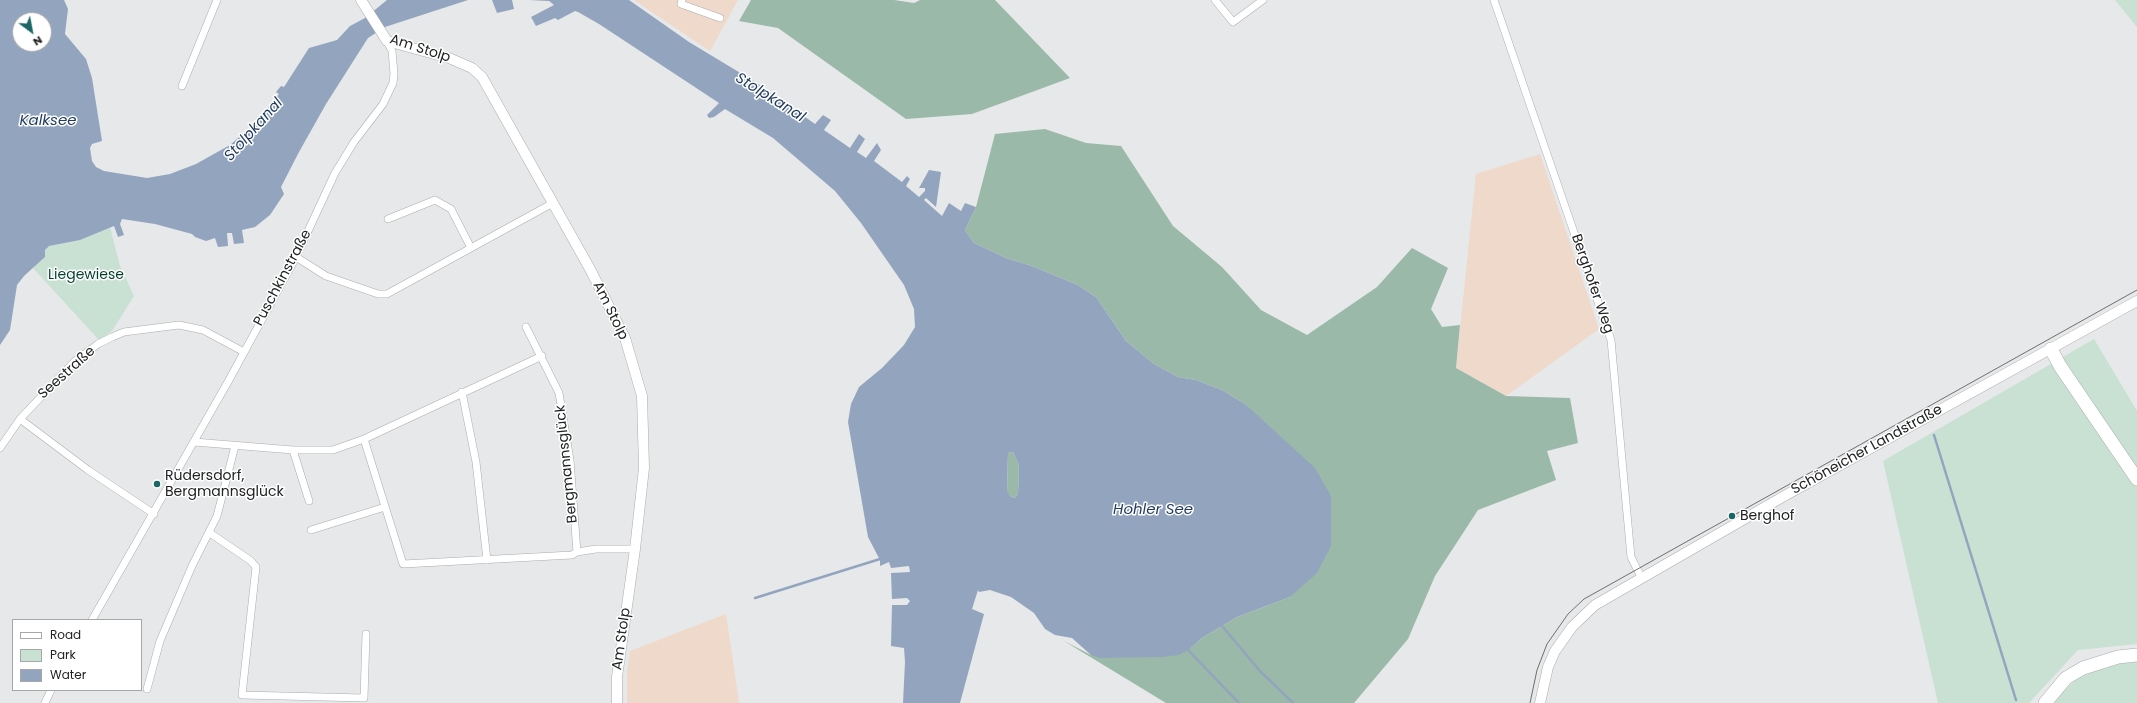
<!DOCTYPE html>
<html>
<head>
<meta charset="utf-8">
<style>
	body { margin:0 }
	#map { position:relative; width:2137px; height:703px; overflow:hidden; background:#e6e8e9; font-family:Poppins,sans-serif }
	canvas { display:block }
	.legend { position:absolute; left:12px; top:619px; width:130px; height:72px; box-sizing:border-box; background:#fff; border:1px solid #a6a7a7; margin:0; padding:5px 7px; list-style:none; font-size:12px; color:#212223 }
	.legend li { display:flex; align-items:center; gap:8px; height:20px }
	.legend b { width:20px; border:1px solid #a6a7a7 }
	.north { position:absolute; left:12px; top:12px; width:40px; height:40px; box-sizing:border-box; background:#fff; border:1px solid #a6a7a7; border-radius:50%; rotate:148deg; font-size:11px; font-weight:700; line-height:16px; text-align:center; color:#212223 }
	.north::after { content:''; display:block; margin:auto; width:14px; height:18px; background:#1a6764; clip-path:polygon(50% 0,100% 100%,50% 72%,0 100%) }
</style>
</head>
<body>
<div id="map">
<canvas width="2137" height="703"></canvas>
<ul class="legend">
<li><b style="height:5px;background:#fff"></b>Road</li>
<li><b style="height:11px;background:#c8e1d3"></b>Park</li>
<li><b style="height:11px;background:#93a5be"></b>Water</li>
</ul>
<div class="north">N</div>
</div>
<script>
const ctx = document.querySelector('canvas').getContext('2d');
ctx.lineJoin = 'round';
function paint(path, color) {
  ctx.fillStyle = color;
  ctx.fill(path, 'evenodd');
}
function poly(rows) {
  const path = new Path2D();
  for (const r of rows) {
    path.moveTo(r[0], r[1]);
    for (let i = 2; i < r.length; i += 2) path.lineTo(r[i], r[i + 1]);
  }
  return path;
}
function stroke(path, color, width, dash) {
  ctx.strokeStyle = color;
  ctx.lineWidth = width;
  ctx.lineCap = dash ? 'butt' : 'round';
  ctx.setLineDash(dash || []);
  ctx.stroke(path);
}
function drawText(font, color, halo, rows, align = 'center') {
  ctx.font = font + ' Poppins,sans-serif';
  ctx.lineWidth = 3;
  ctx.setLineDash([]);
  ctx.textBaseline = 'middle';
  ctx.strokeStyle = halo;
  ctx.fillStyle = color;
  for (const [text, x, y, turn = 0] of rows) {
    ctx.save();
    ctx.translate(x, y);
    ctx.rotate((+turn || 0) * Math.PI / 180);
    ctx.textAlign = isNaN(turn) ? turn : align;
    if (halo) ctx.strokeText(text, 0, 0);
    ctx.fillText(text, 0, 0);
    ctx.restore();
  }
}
paint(poly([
	[634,0,738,0,710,51],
	[1540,154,1599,329,1506,396,1456,368,1476,174],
	[726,614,739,703,627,703,627,673,630,651]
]), '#eed9cb');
paint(poly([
	[2115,0,2137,0,2137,27],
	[110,227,120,266,134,296,112,331,99,340,33,268,45,257,45,250,48,246,80,240],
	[2094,339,2137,411,2137,644,2078,650,2029,703,1938,703,1883,461],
	[2137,662,2137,703,2054,703,2063,691,2077,679,2095,671,2122,663]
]), '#c8e1d3');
paint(poly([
	[751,0,894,0,914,3,920,0,995,0,1070,78,972,114,906,119,778,28,739,21],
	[1045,129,1086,143,1121,146,1173,226,1222,267,1261,310,1307,335,1377,287,1412,248,1448,268,1431,309,1442,327,1460,325,1456,368,1506,396,1570,398,1578,443,1547,451,1556,480,1478,510,1435,576,1408,639,1354,703,1166,703,1064,641,1091,655,1191,648,1202,638,1237,617,1290,597,1330,519,1331,496,1245,404,1222,390,1196,380,1178,377,1154,364,1126,341,1096,297,1078,285,1032,266,1006,258,974,243,965,230,976,207,995,134],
	[1013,452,1019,465,1018,494,1015,498,1010,496,1007,492,1008,453]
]), '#9ab9a8');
paint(poly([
	[0,0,64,0,68,9,65,34,86,59,92,78,102,141,92,144,90,148,92,161,96,167,104,171,147,178,170,174,196,164,230,145,256,123,279,94,276,92,281,86,284,87,309,48,337,40,350,26,365,18,387,0,468,0,385,27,368,38,326,104,299,152,281,187,284,194,270,215,255,227,242,230,244,243,234,244,232,233,227,233,228,246,218,247,215,238,206,241,195,237,192,234,155,224,122,219,120,224,124,235,118,237,114,226,80,240,49,246,45,250,45,257,24,276,17,285,10,330,0,345],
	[20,20,44,20,44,44,20,44],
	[492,0,512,0,514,9,497,13],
	[529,0,629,0,689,42,757,83,815,124,823,115,831,120,824,130,850,148,859,134,865,139,857,152,866,158,877,143,881,150,874,161,902,182,907,176,910,179,906,186,919,197,925,191,925,188,919,188,929,170,941,172,936,207,926,198,924,200,942,216,949,203,961,211,965,203,976,207,965,230,974,243,1006,258,1032,266,1078,285,1096,297,1126,341,1154,364,1178,377,1196,380,1222,390,1245,404,1315,468,1331,496,1331,546,1317,573,1290,597,1237,617,1202,638,1191,648,1179,655,1162,657,1101,658,1091,655,1072,638,1055,635,1045,629,1034,613,1011,597,990,590,979,592,978,590,972,609,984,614,960,703,903,703,905,662,904,648,891,646,892,605,907,605,910,601,907,598,892,599,891,573,910,572,909,566,891,568,889,562,880,566,880,560,868,537,848,422,851,404,859,387,882,368,904,345,915,327,914,309,904,285,861,223,835,191,773,138,725,109,714,117,709,118,707,115,719,103,599,24,578,12,575,11,558,20,555,18,536,26,531,17,554,5,549,1],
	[1013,452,1019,465,1018,494,1015,498,1010,496,1007,491,1008,453]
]), '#93a5be');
stroke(poly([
	[1934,435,2016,700],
	[755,598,880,559],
	[1222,626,1260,671,1293,703],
	[1188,650,1239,703]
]), '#93a5be', 2.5);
const street = poly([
	[682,0,681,4,720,18],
	[1215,0,1233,22,1263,0],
	[1494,0,1611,340,1631,557,1641,577],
	[182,86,217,0],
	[388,219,435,200,451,209,471,248],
	[296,257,326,276,378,294,387,294,553,203],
	[526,327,559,393,570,460,577,552],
	[462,392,476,462,487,560],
	[20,419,88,470,154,514],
	[364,439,403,564,572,555,577,552,596,549,635,549],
	[194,442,293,450,333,450,364,439,542,356],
	[0,448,20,419,75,361,98,344,112,337,124,332,179,325,203,330,244,352],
	[293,450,309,501],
	[311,530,385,507],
	[210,533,251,561,256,567,242,695,364,698,366,634],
	[92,620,229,380,296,257,335,173,354,142,383,104,393,83,394,74,392,51,387,41],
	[147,689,160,641,192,566,217,516,235,446],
	[45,703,51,690]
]);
const secondary = poly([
	[361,0,387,41,449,58,472,68,482,77,590,269,625,338,642,396,644,468,635,549,617,677,617,703],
	[1540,703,1548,667,1555,651,1572,627,1595,605,1786,495,2137,301]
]);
const highway = poly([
	[2051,349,2060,366,2137,479],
	[2045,703,2066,678,2083,668,2118,657,2137,655]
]);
stroke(street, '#abacae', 8);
stroke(secondary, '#abacae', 11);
stroke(highway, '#abacae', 14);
stroke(street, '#fff', 7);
stroke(secondary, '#fff', 10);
stroke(highway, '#fff', 13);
stroke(poly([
	[1530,703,1537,670,1547,644,1568,614,1584,599,2137,290]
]), '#6d6f70', 1);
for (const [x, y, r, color] of [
	[157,484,4,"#1a6764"],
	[1732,516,4,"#1a6764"]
]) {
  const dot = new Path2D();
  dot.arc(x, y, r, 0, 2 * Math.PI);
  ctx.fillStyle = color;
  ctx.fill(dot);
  stroke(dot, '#fff', 1.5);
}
drawText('14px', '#212223', '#fff', [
	["Am Stolp",420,49,18],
	["Puschkinstraße",283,278,-62],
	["Berghofer Weg",1592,284,71],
	["Am Stolp",610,311,64],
	["Seestraße",67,373,-42],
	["Schöneicher Landstraße",1867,450,-29],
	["Bergmannsglück",567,464,-96],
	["Am Stolp",622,639,-82]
]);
drawText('14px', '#013f29', '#fff', [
	["Liegewiese",86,275]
]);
drawText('14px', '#212223', '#fff', [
	["Rüdersdorf,",165,476],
	["Bergmannsglück",165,492],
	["Berghof",1740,516]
], 'left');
drawText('italic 15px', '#1e3a5e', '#fff', [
	["Stolpkanal",770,98,32],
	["Kalksee",48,121],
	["Stolpkanal",254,130,-48],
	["Hohler See",1153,510]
]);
</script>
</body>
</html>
